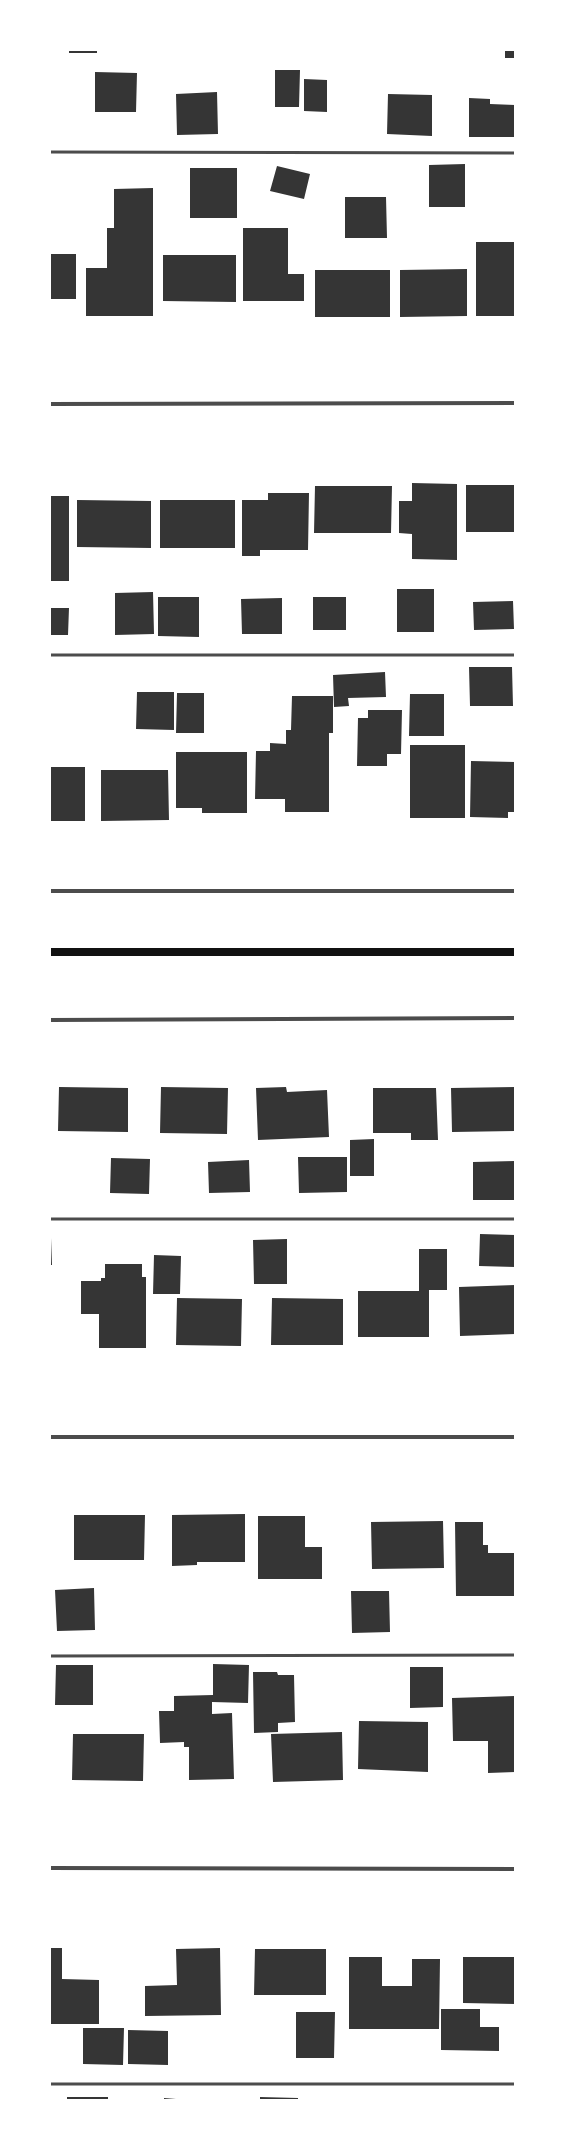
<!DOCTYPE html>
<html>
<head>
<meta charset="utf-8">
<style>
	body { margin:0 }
	#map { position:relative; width:565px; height:2150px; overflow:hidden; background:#fff; font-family:Figtree,sans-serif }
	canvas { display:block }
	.frame { position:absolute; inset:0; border:51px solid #fff; pointer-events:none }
</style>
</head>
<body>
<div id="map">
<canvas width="565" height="2150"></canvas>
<div class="frame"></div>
</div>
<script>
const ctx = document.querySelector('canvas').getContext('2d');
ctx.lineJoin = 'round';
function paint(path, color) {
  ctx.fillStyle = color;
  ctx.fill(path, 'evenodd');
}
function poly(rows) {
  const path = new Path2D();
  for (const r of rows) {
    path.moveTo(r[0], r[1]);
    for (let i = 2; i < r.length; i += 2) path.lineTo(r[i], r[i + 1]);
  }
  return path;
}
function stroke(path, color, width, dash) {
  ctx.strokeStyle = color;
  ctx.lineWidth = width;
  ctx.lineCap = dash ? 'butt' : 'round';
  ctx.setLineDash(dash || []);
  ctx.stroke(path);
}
paint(poly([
	[69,50,97,50,97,53,69,53],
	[505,50,515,50,515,58,505,58],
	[275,70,300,70,299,107,275,107],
	[95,72,137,73,136,112,95,112],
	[304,79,327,80,327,112,304,111],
	[217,92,218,134,177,135,176,94],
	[388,94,432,95,432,136,387,134],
	[469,98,490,99,490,104,515,105,515,137,469,137],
	[465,164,465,207,429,207,429,165],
	[277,166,310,174,304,199,270,191],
	[190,168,237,168,237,218,190,218],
	[153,188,153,316,86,316,86,268,107,268,107,228,114,228,114,189],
	[345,197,386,197,387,238,345,238],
	[243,228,288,228,288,274,304,274,304,301,243,301],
	[476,242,515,242,515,316,476,316],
	[50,254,76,254,76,299,50,299],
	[163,255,236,255,236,302,163,301],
	[467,269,467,316,400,317,400,270],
	[315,270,390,270,390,317,315,317],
	[412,483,457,484,457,560,412,559,412,534,399,533,399,501,412,501],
	[466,485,515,485,515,532,466,532],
	[315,486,392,486,391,533,314,533],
	[268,493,309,493,308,550,260,550,260,556,242,556,242,500,268,500],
	[50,496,69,496,69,581,50,581],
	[77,500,151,501,151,548,77,547],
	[160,500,235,500,235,548,160,548],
	[397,589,434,589,434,632,397,632],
	[153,592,154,634,115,635,115,593],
	[158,597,199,597,199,637,158,636],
	[313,597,346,597,346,630,313,630],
	[282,598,282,634,242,634,241,599],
	[513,601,514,629,474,630,473,602],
	[50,608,69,608,68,635,50,635],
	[469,667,512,667,513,706,470,706],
	[385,672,386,697,348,698,349,706,334,707,333,675],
	[137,692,174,692,174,730,136,729],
	[177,693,204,693,204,733,176,733],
	[410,694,444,694,444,736,409,736],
	[292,696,333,696,333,733,329,733,329,812,285,812,285,799,255,799,256,751,270,751,270,743,286,744,286,730,291,730],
	[368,710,402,710,401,754,387,754,387,766,357,766,358,718,368,718],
	[410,745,465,745,465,818,410,818],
	[176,752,247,752,247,813,202,813,202,808,176,808],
	[471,761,515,762,515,812,508,812,508,818,470,817],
	[50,767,85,767,85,821,50,821],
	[101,770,168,770,169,820,101,821],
	[59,1087,128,1088,128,1132,58,1131],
	[161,1087,228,1088,227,1134,160,1133],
	[286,1087,287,1092,327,1090,329,1137,258,1140,256,1088],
	[515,1087,515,1131,452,1132,451,1088],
	[373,1088,436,1088,438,1140,411,1140,411,1133,373,1133],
	[374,1139,374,1176,350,1176,350,1140],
	[298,1157,347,1157,347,1192,299,1193],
	[111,1158,150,1159,149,1194,110,1193],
	[249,1160,250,1192,209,1193,208,1162],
	[515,1161,515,1200,473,1200,473,1162],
	[480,1234,515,1235,515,1267,479,1266],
	[50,1238,51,1238,52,1265,50,1265],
	[287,1239,287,1284,254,1284,253,1240],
	[419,1249,447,1249,447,1290,429,1290,429,1337,358,1337,358,1291,419,1291],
	[154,1255,181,1256,180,1294,153,1294],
	[105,1264,142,1264,142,1277,146,1277,146,1348,99,1348,99,1314,81,1314,81,1281,101,1281,101,1278,105,1278],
	[515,1285,515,1334,460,1336,459,1287],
	[177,1298,242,1299,241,1346,176,1345],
	[272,1298,343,1299,343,1345,271,1345],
	[245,1514,245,1562,197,1562,197,1565,172,1566,172,1515],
	[74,1515,145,1515,144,1560,74,1560],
	[258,1516,305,1516,305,1547,322,1547,322,1579,258,1579],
	[443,1521,444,1568,372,1569,371,1522],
	[455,1522,483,1522,483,1545,488,1545,488,1553,515,1553,515,1596,456,1596],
	[94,1588,95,1630,57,1631,55,1590],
	[351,1591,389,1591,390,1632,352,1633],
	[213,1664,249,1665,248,1703,212,1702,212,1714,232,1713,234,1779,189,1780,189,1747,184,1747,184,1742,160,1743,159,1711,174,1711,174,1696,213,1695],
	[56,1665,93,1665,93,1705,55,1705],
	[410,1667,443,1667,443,1707,410,1708],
	[253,1672,277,1672,278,1675,294,1675,295,1722,278,1723,278,1732,254,1733],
	[515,1696,515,1772,488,1773,488,1741,453,1741,452,1698],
	[359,1721,428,1722,428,1772,358,1769],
	[342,1732,343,1780,273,1782,271,1734],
	[73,1734,144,1734,143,1781,72,1780],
	[50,1948,62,1948,62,1979,99,1980,99,2024,50,2024],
	[220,1948,221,2015,145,2016,145,1986,177,1985,176,1949],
	[255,1949,326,1949,326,1995,254,1995],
	[349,1957,382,1957,382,1986,412,1986,412,1959,440,1959,439,2029,349,2029],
	[463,1957,515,1957,515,2004,463,2003],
	[441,2009,480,2009,480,2027,499,2027,499,2051,441,2050],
	[296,2012,335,2012,334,2058,296,2058],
	[83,2028,124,2028,123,2065,83,2064],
	[128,2030,168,2031,168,2065,128,2064],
	[67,2097,108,2097,108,2100,67,2100],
	[260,2097,298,2098,298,2100,260,2100],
	[164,2098,176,2099,176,2100,164,2100]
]), '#353535');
stroke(poly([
	[50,152,515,153],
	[50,655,515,655],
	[50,1219,515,1219],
	[50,1656,515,1655],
	[50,2084,515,2084]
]), '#4c4c4c', 3);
stroke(poly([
	[50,404,515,403],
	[50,891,515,891],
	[50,1020,515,1018],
	[50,1437,515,1437],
	[50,1868,515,1869]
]), '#4c4c4c', 4);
stroke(poly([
	[50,952,515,952]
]), '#111', 8);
</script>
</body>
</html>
